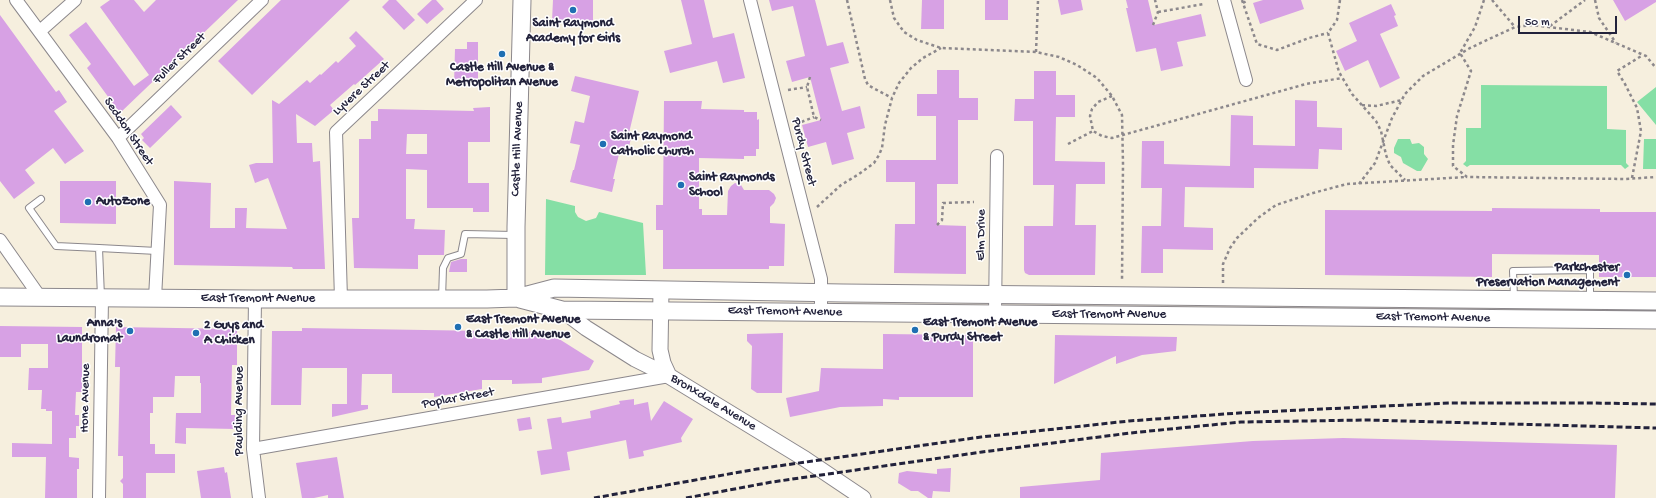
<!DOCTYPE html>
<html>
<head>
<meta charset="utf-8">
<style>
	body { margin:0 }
	#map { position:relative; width:1656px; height:498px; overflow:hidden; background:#f6efde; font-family:"Gochi Hand",sans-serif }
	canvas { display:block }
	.scale { position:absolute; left:1518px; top:16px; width:99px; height:18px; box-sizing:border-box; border:2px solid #22223b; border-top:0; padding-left:5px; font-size:12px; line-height:14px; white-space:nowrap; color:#22223b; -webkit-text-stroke:3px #fff; paint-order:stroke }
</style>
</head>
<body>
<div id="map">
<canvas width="1656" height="498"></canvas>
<div class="scale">50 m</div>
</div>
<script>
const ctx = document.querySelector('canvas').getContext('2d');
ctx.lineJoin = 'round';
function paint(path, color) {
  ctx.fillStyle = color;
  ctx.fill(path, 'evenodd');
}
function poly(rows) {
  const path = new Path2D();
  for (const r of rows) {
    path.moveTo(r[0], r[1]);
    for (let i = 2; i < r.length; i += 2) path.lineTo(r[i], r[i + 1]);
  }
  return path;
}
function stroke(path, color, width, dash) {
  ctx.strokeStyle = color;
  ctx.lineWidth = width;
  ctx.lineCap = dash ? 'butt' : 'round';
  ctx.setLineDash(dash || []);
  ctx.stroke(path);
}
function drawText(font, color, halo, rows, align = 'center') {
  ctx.font = font + ' "Gochi Hand",sans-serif';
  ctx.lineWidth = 3;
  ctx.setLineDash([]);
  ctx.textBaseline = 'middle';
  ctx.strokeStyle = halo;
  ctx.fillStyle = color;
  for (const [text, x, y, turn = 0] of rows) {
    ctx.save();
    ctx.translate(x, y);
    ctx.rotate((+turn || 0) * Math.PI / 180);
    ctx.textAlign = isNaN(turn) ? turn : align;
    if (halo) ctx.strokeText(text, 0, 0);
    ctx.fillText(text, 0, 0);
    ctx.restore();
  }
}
paint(poly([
	[1481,85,1607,86,1607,129,1626,130,1626,163,1629,166,1625,169,1621,165,1470,165,1467,167,1463,164,1466,161,1466,128,1481,128],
	[1656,87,1656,125,1637,102],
	[1398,139,1410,139,1412,144,1419,143,1424,147,1424,154,1428,159,1421,171,1417,171,1403,163,1401,157,1394,153,1394,148],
	[1644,139,1656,139,1656,169,1643,169],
	[546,199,575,206,575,212,578,217,586,221,596,218,599,212,643,223,646,275,545,275]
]), '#85dfa5');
paint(poly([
	[110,0,134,0,144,12,156,0,238,0,120,113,87,68,91,64,69,35,86,22,134,86,149,75,100,7],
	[281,0,350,0,252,95,218,61],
	[389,0,396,0,415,20,404,30,382,7],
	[432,0,436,0,444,9,427,24,417,14],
	[553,0,593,0,593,21,552,21],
	[681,0,704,0,713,38,734,33,745,78,723,83,717,61,670,73,664,51,692,44],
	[769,0,815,0,827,46,843,42,849,63,830,68,842,111,860,106,865,128,847,133,854,159,832,165,826,142,808,147,802,125,821,120,810,77,792,82,786,61,805,56,793,6,772,11],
	[922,0,944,0,944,29,921,29],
	[985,0,1008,0,1008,20,985,20],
	[1058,0,1081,0,1083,10,1061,15],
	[1126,0,1148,0,1154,25,1201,14,1206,36,1177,42,1183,66,1161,71,1156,48,1136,52,1126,8,1128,8],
	[1263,0,1301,0,1304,9,1260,24,1253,3],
	[1613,0,1656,0,1656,2,1625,21],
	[1391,4,1396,15,1394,16,1398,26,1380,34,1400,78,1380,88,1368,60,1345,71,1336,51,1357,41,1349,23],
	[0,15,56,92,59,90,67,102,54,111,84,151,65,164,53,148,25,170,35,183,14,199,0,181],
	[356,31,384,59,355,85,354,84,330,105,334,110,315,126,296,114,297,143,312,143,313,162,320,161,325,269,293,269,292,267,174,265,174,181,211,183,210,228,235,228,235,208,247,208,246,228,287,229,268,178,255,183,249,165,256,163,273,163,272,100,279,104,307,80,310,83,320,74,321,75,336,61,338,63,356,46,349,38],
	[467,42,478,42,478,85,454,85,455,49,467,49],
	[937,70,959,70,959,98,978,98,978,120,958,120,958,184,937,184,937,225,966,226,966,274,894,273,895,224,915,224,915,182,886,182,886,160,936,160,936,116,917,116,917,94,937,94],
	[1034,71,1056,71,1056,95,1075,95,1075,117,1056,117,1055,161,1105,162,1105,184,1076,184,1075,225,1096,225,1095,275,1029,275,1025,273,1024,270,1024,226,1053,226,1054,185,1033,185,1033,121,1014,121,1015,99,1034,99],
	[575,76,639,91,629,133,632,134,627,155,619,154,613,179,615,179,612,192,570,182,573,170,574,170,580,145,570,143,575,121,584,123,590,96,571,91],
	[1295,100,1317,101,1317,127,1342,128,1342,150,1319,149,1318,169,1254,168,1254,188,1185,187,1184,227,1213,228,1213,250,1163,249,1163,273,1141,273,1142,226,1161,226,1162,188,1141,188,1142,141,1164,141,1164,164,1230,166,1231,115,1253,116,1253,145,1295,146],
	[664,101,702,101,701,109,744,110,744,112,757,112,757,120,759,119,759,149,756,149,756,156,744,156,744,159,699,158,699,209,702,209,702,215,727,215,728,191,731,186,735,183,741,185,744,190,769,190,774,194,776,198,774,203,770,207,770,223,785,224,784,266,769,266,769,269,663,269,663,230,656,230,656,205,663,205],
	[171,105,182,117,150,148,142,140,144,138,141,134],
	[490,107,490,142,468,142,468,183,489,183,489,212,473,212,473,208,427,208,427,170,406,169,406,219,415,219,414,229,445,230,444,255,418,255,418,269,354,268,352,218,359,218,359,139,371,139,371,121,378,121,378,109,474,111,473,108],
	[407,134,427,134,427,154,406,154],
	[60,181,116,181,116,224,60,223],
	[1492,208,1600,209,1600,212,1656,212,1656,277,1599,277,1599,255,1492,254,1492,277,1325,275,1325,210,1492,211],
	[461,259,467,259,467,272,449,272,451,262],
	[0,326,82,327,82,392,76,392,75,415,79,415,79,426,76,426,76,438,69,438,69,457,79,458,79,469,77,469,77,498,45,498,46,457,12,457,12,443,52,444,52,411,46,411,46,409,41,409,42,390,28,390,29,368,48,368,48,344,21,344,21,357,0,357],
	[116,327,237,329,237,365,232,365,231,415,235,415,235,429,186,428,186,444,175,443,176,413,201,413,201,383,200,383,200,376,175,376,174,397,153,397,153,413,150,413,150,444,155,444,155,454,175,454,175,473,146,473,146,498,123,498,123,484,120,481,123,478,123,456,118,456,120,367,115,367],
	[302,328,548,332,594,361,589,370,542,378,542,383,512,384,512,380,482,380,482,389,434,397,434,393,392,393,392,374,362,374,361,405,368,405,368,409,332,417,332,404,347,404,347,368,302,368,301,405,271,405,272,331,302,331],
	[783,333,782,393,757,393,751,389,752,346,747,341,747,334],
	[883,334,973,335,973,397,899,397,899,400,883,399,883,406,840,407,790,417,786,398,819,391,821,368,883,369],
	[1055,335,1177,337,1176,351,1142,355,1116,364,1116,356,1054,384],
	[634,399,634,405,648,402,651,421,664,401,693,419,681,438,682,442,643,451,644,456,629,459,626,440,567,452,570,470,541,475,537,451,552,449,547,419,561,417,562,423,591,418,590,411,620,404,619,401],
	[530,417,532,429,519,431,517,419],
	[1343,438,1617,445,1615,498,1020,498,1020,487,1100,480,1101,453,1253,441],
	[337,457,344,498,328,498,328,495,314,498,302,498,296,463],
	[224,467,225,473,227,472,231,498,201,498,197,471],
	[951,468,950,492,933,491,932,498,928,498,918,491,911,491,898,483,899,473,907,471,937,474,937,469]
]), '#d7a1e4');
const service = poly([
	[41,199,29,208,56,246,99,248,101,297],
	[99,248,157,251],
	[1514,298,1513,271,1590,270,1590,299],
	[442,299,443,268,448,258,461,254,465,234,514,235]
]);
const minor = poly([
	[16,0,118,138,160,205,155,298],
	[750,0,821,279,821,312],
	[1224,0,1246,80],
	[40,31,75,0],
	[118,138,262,0],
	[0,240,40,297],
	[255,299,253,449,259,498],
	[341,299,336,132,476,0],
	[995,314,997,156],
	[253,449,669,376],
	[99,498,102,298]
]);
const tertiary = poly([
	[661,290,660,350,663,363,669,376],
	[562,310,586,328,635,359,669,376,805,459,863,498]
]);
const secondary = poly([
	[0,297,255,299,487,299,516,298,554,288,843,293,1656,301],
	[516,298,516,227,522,0],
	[520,299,562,310,1656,320]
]);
stroke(service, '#8c888c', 8);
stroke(minor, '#8c888c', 14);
stroke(tertiary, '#8c888c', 17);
stroke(secondary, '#8c888c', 19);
stroke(poly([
	[847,0,865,79,868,85,875,89,892,98],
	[890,0,894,18,904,32,917,40,941,48,1036,52,1059,57,1077,65,1097,78,1112,96,1122,115,1123,164,1122,281],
	[1242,0,1257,44,1277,50,1309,38,1328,33],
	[1340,0,1337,20,1328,33,1339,72,1352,94,1376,121,1381,131,1386,155,1390,165,1405,180],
	[1484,0,1475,27,1460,53,1471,71,1457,116,1453,145,1453,166,1467,177,1625,179,1656,177],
	[1492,0,1515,27],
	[1595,0,1599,18,1616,43],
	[1243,3,1248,0],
	[1158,12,1204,4],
	[1153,25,1158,12,1155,0],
	[1550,26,1585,0],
	[1036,52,1038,1],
	[810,77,807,87,814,117,821,120],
	[788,90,807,87],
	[1112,96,1098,102,1092,109,1090,116,1093,131,1102,136,1112,138,1306,84,1342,78],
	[1362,105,1376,106,1402,100],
	[796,124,814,117],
	[1068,144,1093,131],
	[1632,178,1641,131,1637,108,1625,84,1617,71,1643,55],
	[1359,184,1375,163,1392,118,1405,94,1423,76,1470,48,1515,27,1532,25,1590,32,1646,56,1656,68],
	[817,207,841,185,859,174,874,163,879,155,882,148,885,125,892,98,899,83,911,68,923,58,941,48],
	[937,225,942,220,943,203,974,202],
	[1223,283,1223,264,1230,248,1237,238,1258,218,1276,205,1313,193,1347,184,1466,177]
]), '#8c888c', 2.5, [3, 3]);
stroke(service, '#fff', 6);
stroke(minor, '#fff', 12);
stroke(tertiary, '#fff', 15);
stroke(secondary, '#fff', 17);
stroke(poly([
	[594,498,757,469,981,437,1129,421,1239,413,1449,403,1590,403,1656,404],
	[686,498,772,482,982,452,1130,433,1241,422,1367,420,1656,428]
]), '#22223b', 3, [6, 3]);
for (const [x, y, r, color] of [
	[573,10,4,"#1f6fb2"],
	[502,54,4,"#1f6fb2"],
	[603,144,4,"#1f6fb2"],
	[681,185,4,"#1f6fb2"],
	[88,202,4,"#1f6fb2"],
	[1627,275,4,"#1f6fb2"],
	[458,327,4,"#1f6fb2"],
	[915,330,4,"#1f6fb2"],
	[130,331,4,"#1f6fb2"],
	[196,333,4,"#1f6fb2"]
]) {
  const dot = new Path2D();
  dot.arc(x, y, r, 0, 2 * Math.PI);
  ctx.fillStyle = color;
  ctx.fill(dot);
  stroke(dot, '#fff', 1.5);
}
drawText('bold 13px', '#22223b', '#fff', [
	["Saint Raymond",573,24,"center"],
	["Academy for Girls",573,39,"center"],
	["Castle Hill Avenue &",502,68,"center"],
	["Metropolitan Avenue",502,83,"center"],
	["Saint Raymond",611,137],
	["Catholic Church",611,152],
	["Saint Raymonds",689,178],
	["School",689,193],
	["AutoZone",96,202],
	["Parkchester",1619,268,"right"],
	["Preservation Management",1619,283,"right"],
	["East Tremont Avenue",466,320],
	["& Castle Hill Avenue",466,335],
	["East Tremont Avenue",923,323],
	["& Purdy Street",923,338],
	["Anna's",122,324,"right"],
	["Laundromat",122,339,"right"],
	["2 Guys and",204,326],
	["A Chicken",204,341]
], 'left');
drawText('13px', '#22223b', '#fff', [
	["Fuller Street",180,59,-44],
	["Lyvere Street",362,89,-43],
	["Seddon Street",128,132,56],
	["Castle Hill Avenue",518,149,-88],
	["Purdy Street",803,152,76],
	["Elm Drive",982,235,-89],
	["East Tremont Avenue",258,299],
	["East Tremont Avenue",785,312,1],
	["East Tremont Avenue",1109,315],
	["East Tremont Avenue",1433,318,1],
	["Hone Avenue",86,398,-89],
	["Poplar Street",458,399,-10],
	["Bronxdale Avenue",713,403,31],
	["Paulding Avenue",240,411,-90]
]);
</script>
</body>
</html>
